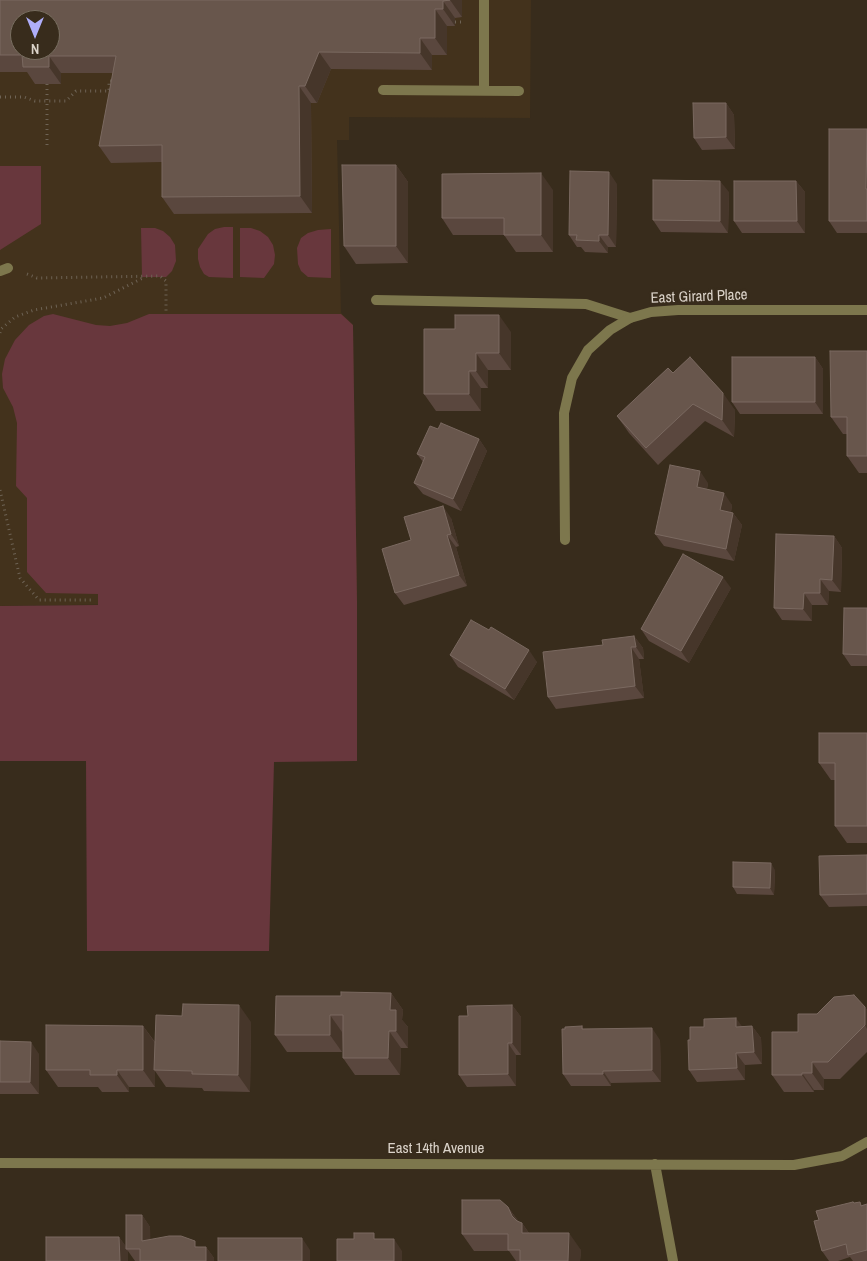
<!DOCTYPE html>
<html>
<head>
<meta charset="utf-8">
<style>
	body { margin:0 }
	#map { position:relative; width:867px; height:1261px; overflow:hidden; background:#382c1c; font-family:"Archivo Narrow",sans-serif }
	canvas { display:block }
	.north { position:absolute; left:10px; top:10px; width:50px; height:50px; box-sizing:border-box; background:#382c1c; border:1px solid #796f61; border-radius:50%; rotate:180deg; font-size:14px; font-weight:700; line-height:20px; text-align:center; color:#dbd3c9 }
	.north::after { content:''; display:block; margin:auto; width:18px; height:22px; background:#afaefa; clip-path:polygon(50% 0,100% 100%,50% 72%,0 100%) }
</style>
</head>
<body>
<div id="map">
<canvas width="867" height="1261"></canvas>
<div class="north">N</div>
</div>
<script>
const ctx = document.querySelector('canvas').getContext('2d');
ctx.lineJoin = 'round';
function paint(path, color) {
  ctx.fillStyle = color;
  ctx.fill(path, 'evenodd');
}
function poly(rows) {
  const path = new Path2D();
  for (const r of rows) {
    path.moveTo(r[0], r[1]);
    for (let i = 2; i < r.length; i += 2) path.lineTo(r[i], r[i + 1]);
  }
  return path;
}
function stroke(path, color, width, dash) {
  ctx.strokeStyle = color;
  ctx.lineWidth = width;
  ctx.lineCap = dash ? 'butt' : 'round';
  ctx.setLineDash(dash || []);
  ctx.stroke(path);
}
function drawText(font, color, halo, rows, align = 'center') {
  ctx.font = font + ' "Archivo Narrow",sans-serif';
  ctx.lineWidth = 5;
  ctx.setLineDash([]);
  ctx.textBaseline = 'middle';
  ctx.strokeStyle = halo;
  ctx.fillStyle = color;
  for (const [text, x, y, turn = 0] of rows) {
    ctx.save();
    ctx.translate(x, y);
    ctx.rotate((+turn || 0) * Math.PI / 180);
    ctx.textAlign = isNaN(turn) ? turn : align;
    if (halo) ctx.strokeText(text, 0, 0);
    ctx.fillText(text, 0, 0);
    ctx.restore();
  }
}
paint(poly([
	[0,0,531,0,530,118,349,117,349,140,337,140,341,313,353,325,357,601,0,606],
	[20,20,50,20,50,50,20,50]
]), '#43321c');
paint(poly([
	[0,166,41,166,41,224,0,250],
	[224,227,233,227,233,278,209,277,204,274,200,267,198,259,198,249,208,234,215,229],
	[141,228,155,228,163,231,170,237,175,245,176,261,172,271,166,277,142,277],
	[240,228,251,228,260,231,268,237,273,245,275,255,274,264,264,278,240,277],
	[331,229,331,278,308,277,301,271,298,264,297,248,301,238,308,233,318,230],
	[53,314,96,325,110,326,127,323,149,314,341,314,353,325,357,601,357,761,274,762,269,951,87,951,86,761,0,761,0,606,98,605,98,594,46,593,27,572,27,498,16,486,17,423,13,407,3,388,2,374,5,359,15,340,29,325,44,316]
]), '#68373d');
stroke(poly([
	[455,22,464,22],
	[47,84,47,145],
	[0,97,24,97,35,101,66,101,76,91,109,91,109,81,113,81],
	[27,274,37,278,160,276,166,281,166,314],
	[0,333,1,329,15,317,34,310,103,298,145,277],
	[0,490,20,578,39,600,93,600]
]), '#6e6355', 3, [1, 4]);
stroke(poly([
	[383,90,519,91],
	[484,90,484,0],
	[0,271,8,268],
	[376,300,586,304,630,318]
]), '#7d774d', 10);
stroke(poly([
	[565,540,564,413,572,378,588,350,610,330,630,318,651,312,678,310,867,310],
	[0,1163,794,1165,842,1156,867,1142],
	[655,1164,673,1261]
]), '#7d774d', 10);
paint(poly([
	[0,0,462,0,462,17,455,18,455,26,447,26,447,55,432,55,432,70,331,69,317,103,311,103,312,213,174,214,162,197,162,162,111,163,99,146,113,73,61,73,61,84,35,84,27,72,0,72],
	[726,103,734,115,735,149,702,150,694,138],
	[867,129,867,233,837,233,829,221],
	[396,165,408,182,408,263,356,264,344,246],
	[796,181,805,192,805,233,742,233,734,221],
	[617,184,616,247,608,247,608,253,585,252,581,247,577,247,569,235],
	[553,190,553,252,516,252,504,235,453,235,442,218],
	[729,192,728,233,661,232,653,220],
	[424,329,511,332,511,370,488,370,488,388,481,388,481,411,436,411,424,394],
	[867,351,867,473,859,473,847,456,847,434,843,434,831,417],
	[815,357,823,369,823,414,740,414,732,402],
	[673,373,735,410,734,437,705,421,658,465,629,433,617,416],
	[438,429,479,439,487,451,461,511,423,494,414,483,423,462,417,454],
	[708,483,707,489,732,505,731,512,733,513,742,525,734,561,664,546,655,534],
	[451,518,459,546,456,547,467,586,404,605,395,593,411,540],
	[834,536,842,548,841,592,829,591,828,605,812,605,812,621,782,620,774,608],
	[731,588,689,663,649,641,641,629],
	[867,608,867,666,851,666,843,654],
	[489,630,537,662,514,700,458,667,450,655],
	[634,636,643,648,644,659,639,659,644,698,556,709,548,697],
	[867,733,867,843,847,843,835,826,835,780,831,780,819,763],
	[867,855,867,906,829,907,820,895],
	[775,870,774,895,737,894,733,887],
	[391,993,403,1010,402,1020,408,1027,408,1048,401,1048,400,1075,355,1075,343,1058,343,1032,342,1052,287,1052,275,1035,341,996],
	[512,1005,521,1017,521,1055,516,1055,516,1086,467,1087,459,1075,468,1016],
	[865,1007,867,1010,867,1052,840,1079,824,1079,824,1090,814,1090,814,1092,784,1092,772,1075,798,1032,817,1014],
	[251,1022,250,1092,204,1091,202,1088,166,1087,155,1071,155,1087,129,1087,129,1092,102,1092,98,1087,58,1087,46,1070,143,1026,155,1042],
	[582,1026,583,1029,660,1040,661,1082,611,1083,611,1086,571,1086,563,1074,565,1029],
	[752,1026,761,1038,762,1064,745,1065,745,1080,697,1082,689,1070,690,1040,742,1027],
	[0,1041,39,1054,39,1094,0,1094],
	[854,1203,862,1205,867,1204,867,1261,853,1261,850,1257,838,1261,829,1261,822,1251,819,1220],
	[508,1207,519,1222,522,1223,529,1233,581,1250,580,1261,516,1261,509,1251,474,1251,462,1234],
	[142,1215,150,1227,150,1240,199,1247,206,1247,214,1258,214,1261,135,1261,128,1251,128,1261,46,1261,119,1237,126,1247]
]), '#5a473e');
paint(poly([
	[450,0,462,0,462,17],
	[443,1,455,18,455,26,443,9],
	[435,9,447,26,447,55,435,38],
	[420,38,432,55,432,70,420,53],
	[319,52,331,69,317,103,305,86],
	[49,56,61,73,61,84,49,67],
	[299,86,311,103,312,213,300,196],
	[726,103,734,115,735,149,726,137],
	[866,155,867,156,867,191,866,189],
	[396,165,408,182,408,263,396,246],
	[609,172,617,184,616,247,608,235],
	[541,173,553,190,553,252,541,235],
	[720,181,729,192,728,233,720,221],
	[796,181,805,192,805,233,797,221],
	[599,235,608,247,608,253,599,241],
	[499,315,511,332,511,370,499,353],
	[476,353,488,370,488,388,476,371],
	[815,357,823,369,823,414,815,402],
	[469,371,481,388,481,411,469,394],
	[723,393,735,410,734,437,722,420],
	[479,439,487,451,461,511,453,499],
	[700,471,708,483,705,499,697,487],
	[724,493,732,505,729,522,720,510],
	[443,506,451,518,459,546,451,534],
	[733,513,742,525,734,561,726,549],
	[447,535,456,547,467,586,459,575],
	[834,536,842,548,841,592,832,580],
	[723,577,731,588,689,663,681,651],
	[820,579,829,591,828,605,820,593],
	[804,593,812,605,812,621,803,609],
	[634,636,643,648,644,659,636,647],
	[631,647,639,659,644,698,635,686],
	[529,650,537,662,514,700,505,689],
	[771,863,775,870,774,895,770,888],
	[391,993,403,1010,402,1020,408,1027,408,1048,396,1031,390,1010],
	[239,1005,251,1022,250,1092,238,1075],
	[512,1005,521,1017,521,1055,512,1043],
	[865,1007,867,1010,867,1029,865,1025],
	[330,1015,342,1032,342,1052,330,1035],
	[736,1018,744,1029,736,1027],
	[143,1026,155,1043,155,1087,143,1070],
	[752,1026,761,1038,762,1064,754,1052],
	[652,1028,660,1040,661,1082,652,1070],
	[389,1031,401,1048,400,1075,388,1058],
	[31,1042,39,1054,39,1094,30,1082],
	[508,1043,516,1055,516,1086,508,1074],
	[736,1053,745,1065,745,1080,737,1068],
	[812,1062,824,1079,824,1090,812,1073],
	[117,1070,129,1087,129,1092,117,1075],
	[603,1071,611,1083,611,1086,603,1074],
	[802,1073,814,1090,814,1092,802,1075],
	[508,1207,520,1224,522,1223,534,1241,522,1233,512,1216],
	[142,1215,150,1227,151,1253,142,1241],
	[569,1233,581,1250,580,1261,568,1261],
	[119,1237,128,1249,126,1249,128,1251,128,1261,120,1261],
	[302,1238,310,1250,310,1261,302,1261],
	[394,1239,402,1251,402,1261,394,1261],
	[206,1247,214,1258,214,1261,206,1261]
]), '#46362a');
const building = poly([
	[0,0,450,0,443,1,443,9,435,9,435,38,420,38,420,53,319,52,305,86,299,86,300,196,162,197,162,145,99,146,116,56,49,56,49,67,23,67,22,55,0,55,0,0],
	[20,20,50,20,50,50,20,50,20,20],
	[693,103,726,103,726,137,694,138,693,103],
	[829,129,867,129,866,189,867,189,867,221,829,221,829,129],
	[342,165,396,165,396,246,344,246,342,165],
	[570,171,609,172,608,235,599,235,599,241,576,240,577,235,569,235,570,171],
	[541,173,541,235,504,235,504,218,442,218,442,174,541,173],
	[653,180,720,181,720,221,653,220,653,180],
	[734,181,796,181,797,221,734,221,734,181],
	[455,315,499,315,499,353,476,353,476,371,469,371,469,394,424,394,424,329,455,329,455,315],
	[830,351,867,351,867,456,847,456,847,417,831,417,830,351],
	[690,357,723,393,722,420,693,404,646,448,617,416,668,368,673,373,690,357],
	[732,357,815,357,815,402,732,402,732,357],
	[441,423,479,439,453,499,414,483,425,457,417,454,430,426,438,429,441,423],
	[670,465,700,471,697,487,724,493,720,510,733,513,726,549,655,534,670,465],
	[443,506,451,534,447,535,459,575,395,593,382,549,411,540,404,517,443,506],
	[776,534,834,536,832,580,820,579,820,593,804,593,803,609,774,608,776,534],
	[683,554,723,577,681,651,641,629,683,554],
	[844,608,867,608,867,655,843,654,844,608],
	[471,620,489,630,491,627,529,650,505,689,450,655,471,620],
	[634,636,636,647,631,647,635,686,548,697,543,652,603,645,602,640,634,636],
	[819,733,867,733,867,826,835,826,835,763,819,763,819,733],
	[867,855,867,894,820,895,819,856,867,855],
	[733,862,771,863,770,888,733,887,733,862],
	[341,992,391,993,390,1010,396,1010,396,1031,389,1031,388,1058,343,1058,343,1015,330,1015,330,1035,275,1035,276,996,341,996,341,992],
	[854,995,865,1007,865,1025,828,1062,812,1062,812,1073,802,1073,802,1075,772,1075,772,1032,798,1032,798,1014,817,1014,834,997,854,995],
	[183,1004,239,1005,238,1075,192,1074,192,1071,154,1070,156,1015,182,1016,183,1004],
	[512,1005,512,1043,508,1043,508,1074,459,1075,459,1016,468,1016,467,1006,512,1005],
	[736,1018,736,1027,752,1026,754,1052,736,1053,737,1068,689,1070,688,1040,690,1040,690,1027,704,1027,704,1019,736,1018],
	[46,1025,143,1026,143,1070,117,1070,117,1075,90,1075,90,1070,46,1070,46,1025],
	[582,1026,582,1029,652,1028,652,1070,603,1071,603,1074,563,1074,562,1029,565,1029,565,1027,582,1026],
	[0,1041,31,1042,30,1082,0,1082,0,1041],
	[462,1200,500,1200,508,1207,512,1216,517,1221,522,1223,522,1233,569,1233,568,1261,520,1261,520,1250,508,1250,508,1234,462,1234,462,1200],
	[853,1202,854,1203,860,1202,861,1206,867,1204,867,1250,848,1255,846,1244,822,1251,814,1221,819,1220,816,1211,853,1202],
	[126,1215,142,1215,142,1241,169,1236,181,1236,195,1241,195,1247,206,1247,206,1261,140,1261,140,1249,126,1249,126,1215],
	[354,1233,374,1233,374,1239,394,1239,394,1261,337,1261,337,1239,354,1239,354,1233],
	[46,1237,119,1237,120,1261,46,1261,46,1237],
	[218,1238,302,1238,302,1261,218,1261,218,1238]
]);
paint(building, '#68564c');
stroke(building, '#7a6960', 1);
drawText('15px', '#dbd3c9', '#382c1c', [
	["East Girard Place",699,297,-2],
	["East 14th Avenue",436,1149]
]);
</script>
</body>
</html>
